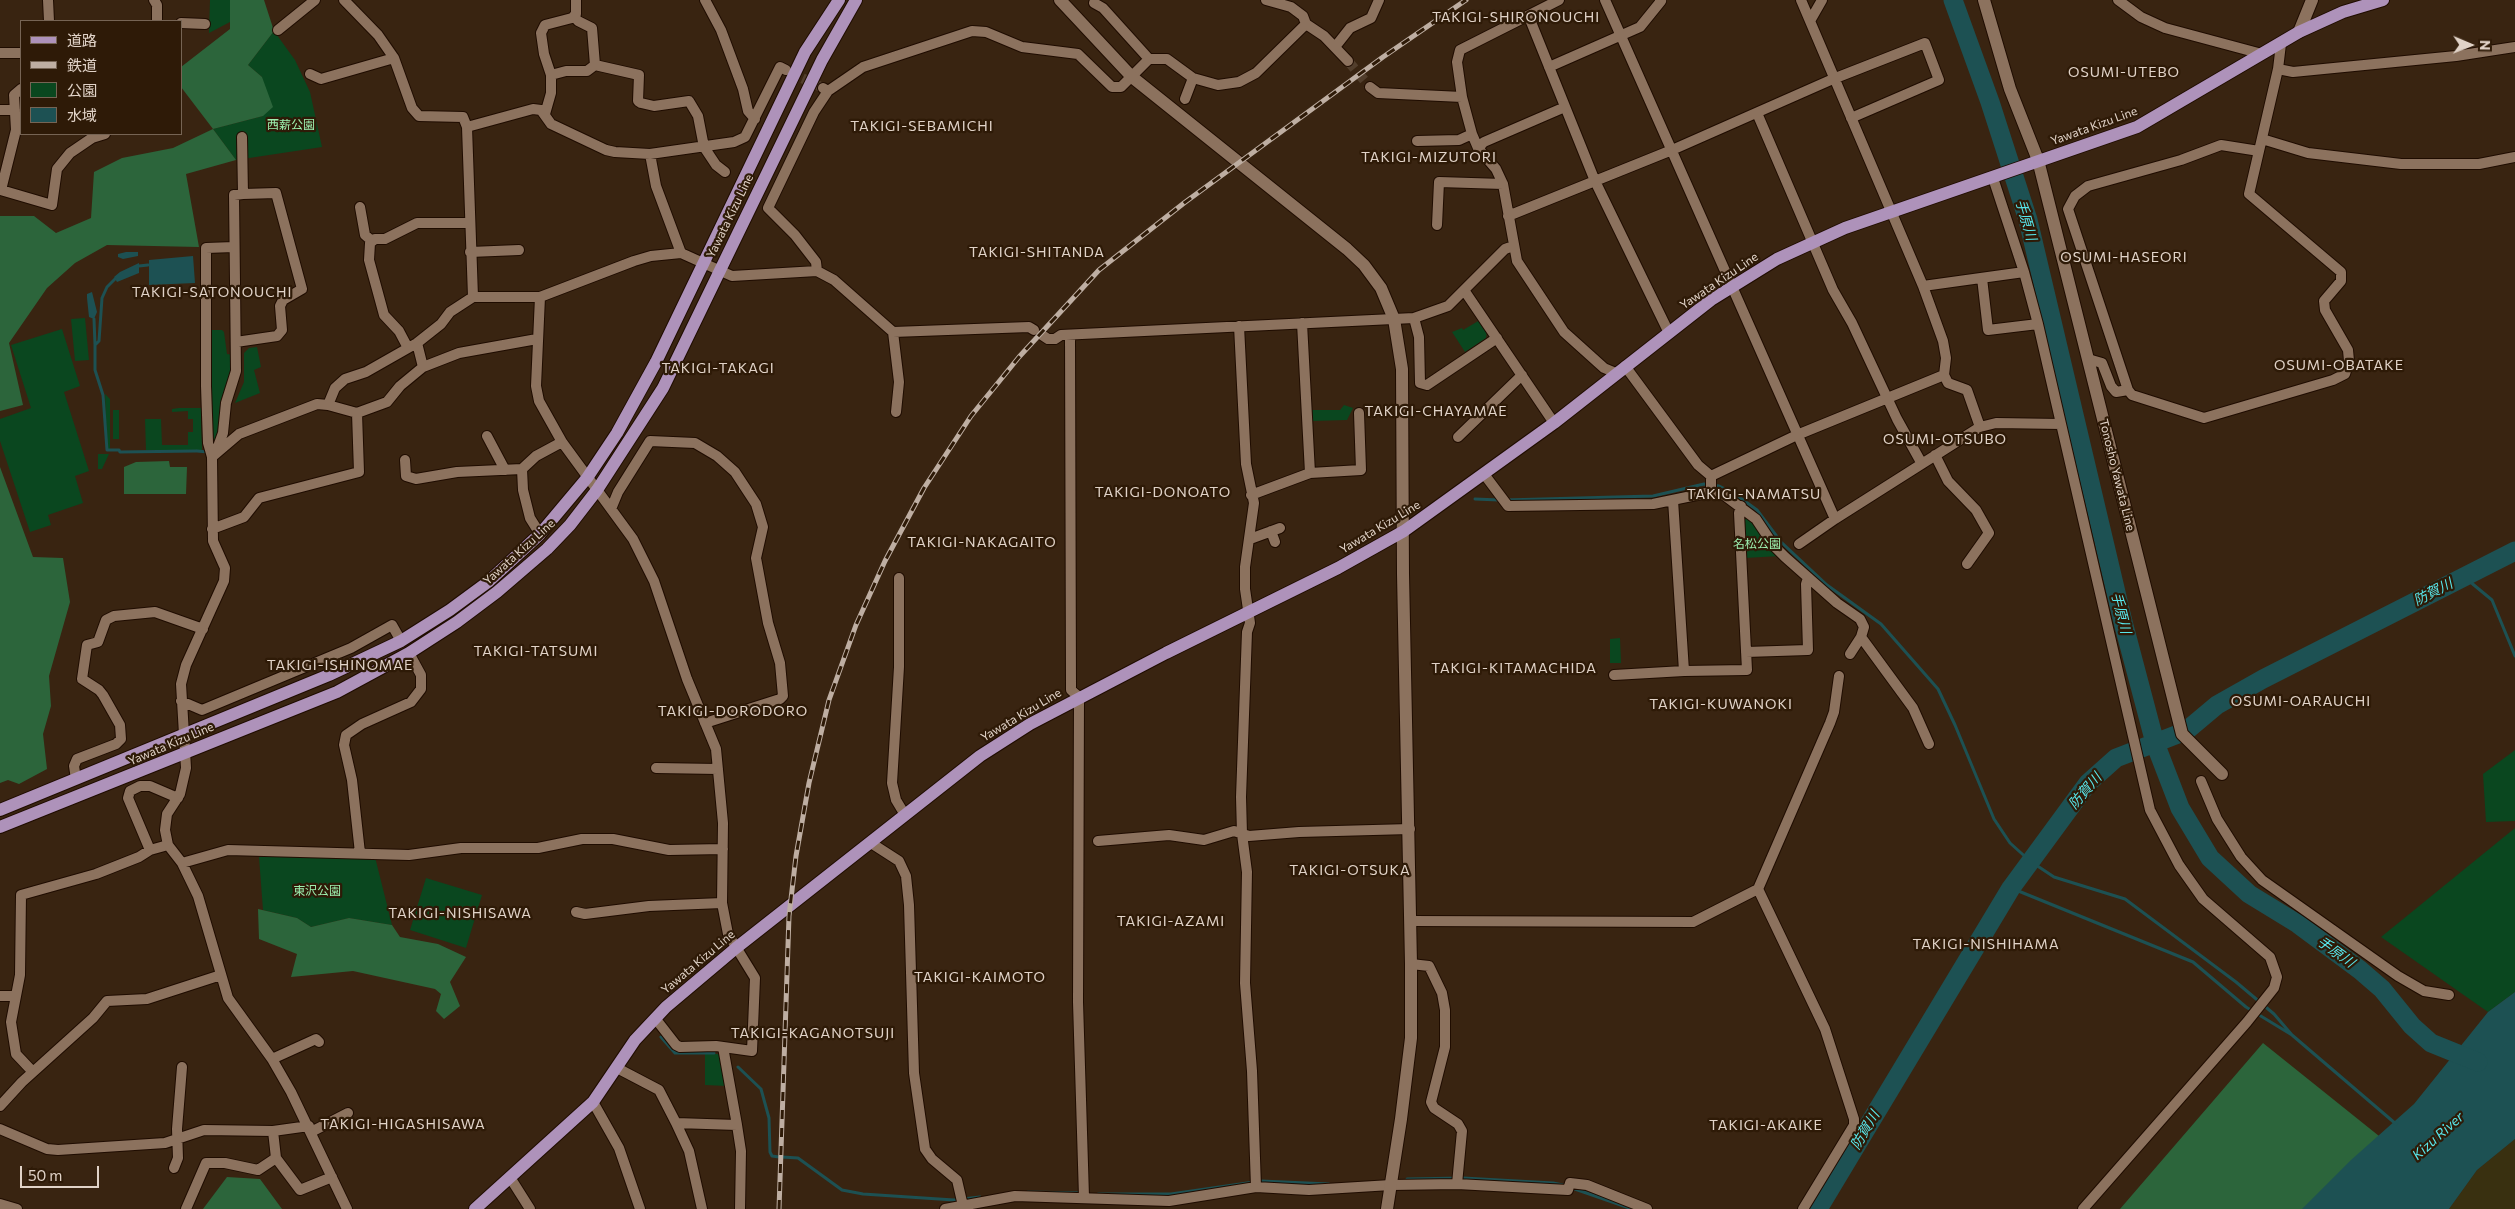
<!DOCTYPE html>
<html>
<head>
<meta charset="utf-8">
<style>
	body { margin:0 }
	#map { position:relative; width:2515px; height:1209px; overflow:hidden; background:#392411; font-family:Commissioner,"Noto Sans JP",sans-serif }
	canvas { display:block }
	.legend { position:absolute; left:20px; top:20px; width:162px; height:115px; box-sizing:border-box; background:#2e1a07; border:1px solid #766454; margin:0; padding:6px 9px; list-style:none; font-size:15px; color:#e1d3c8 }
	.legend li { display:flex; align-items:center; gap:10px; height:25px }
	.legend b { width:25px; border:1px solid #766454 }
	.north { position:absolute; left:2445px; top:20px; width:50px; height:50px; -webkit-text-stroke:4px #2e1a07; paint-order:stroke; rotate:91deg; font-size:14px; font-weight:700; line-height:20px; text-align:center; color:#e1d3c8 }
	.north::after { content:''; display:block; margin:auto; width:18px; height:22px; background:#e1d3c8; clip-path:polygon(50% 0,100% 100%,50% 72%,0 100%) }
	.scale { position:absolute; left:20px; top:1166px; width:79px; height:22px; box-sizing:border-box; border:2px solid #e1d3c8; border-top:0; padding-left:6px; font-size:15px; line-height:18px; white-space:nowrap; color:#e1d3c8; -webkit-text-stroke:4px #2e1a07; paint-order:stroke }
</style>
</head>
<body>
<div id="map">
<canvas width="2515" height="1209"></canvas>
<ul class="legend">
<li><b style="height:6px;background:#ae92ba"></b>道路</li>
<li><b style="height:6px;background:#beaea2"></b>鉄道</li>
<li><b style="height:14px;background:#0a471f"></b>公園</li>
<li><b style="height:14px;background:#1d5153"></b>水域</li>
</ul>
<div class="north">N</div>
<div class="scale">50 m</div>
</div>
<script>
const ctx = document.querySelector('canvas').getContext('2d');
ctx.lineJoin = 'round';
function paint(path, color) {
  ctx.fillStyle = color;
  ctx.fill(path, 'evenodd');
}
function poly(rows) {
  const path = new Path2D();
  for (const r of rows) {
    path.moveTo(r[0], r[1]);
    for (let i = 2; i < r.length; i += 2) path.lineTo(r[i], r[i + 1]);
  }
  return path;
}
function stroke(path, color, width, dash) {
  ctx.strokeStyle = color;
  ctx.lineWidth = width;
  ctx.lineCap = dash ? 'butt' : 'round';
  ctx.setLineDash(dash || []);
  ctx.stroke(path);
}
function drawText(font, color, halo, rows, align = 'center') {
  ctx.font = font + ' Commissioner,"Noto Sans JP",sans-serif';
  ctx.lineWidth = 4.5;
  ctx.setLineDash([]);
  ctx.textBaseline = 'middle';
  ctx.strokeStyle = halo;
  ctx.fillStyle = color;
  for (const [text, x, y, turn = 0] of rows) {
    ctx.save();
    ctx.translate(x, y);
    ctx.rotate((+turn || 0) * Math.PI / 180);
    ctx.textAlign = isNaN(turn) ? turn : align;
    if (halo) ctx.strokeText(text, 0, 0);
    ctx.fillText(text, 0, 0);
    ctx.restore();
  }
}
paint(poly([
	[210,0,230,0,230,22,209,33],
	[274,31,295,60,310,92,322,147,236,160,213,129,263,116,262,77,248,65],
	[85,318,89,360,75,361,71,319],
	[1480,320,1487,331,1486,338,1465,352,1452,332,1462,328,1463,330],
	[62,329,80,386,64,392,89,471,75,476,83,503,48,515,51,525,30,532,0,441,0,419,31,408,11,345],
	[208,330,222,330,224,332,227,354,233,355,233,373,222,404,217,442,214,448,211,445],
	[257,347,261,367,254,370,260,393,235,403,244,382,244,353,249,348],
	[105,394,110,399,110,449,107,449],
	[1344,405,1353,408,1347,420,1312,421,1311,410,1340,410],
	[179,408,201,408,202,450,146,450,145,419,161,419,162,445,188,445,188,432,193,432,193,419,188,419,188,411,172,412,172,409],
	[113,410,119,410,119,439,113,439],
	[98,454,109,454,102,469,98,469],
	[1747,511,1780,556,1745,558,1741,512],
	[1620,638,1621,663,1610,663,1610,639],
	[2515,750,2515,821,2486,822,2483,774],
	[2515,828,2515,992,2488,1012,2381,937],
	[259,857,375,857,392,925,349,918,311,927,297,918,263,910],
	[426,878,482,895,466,948,410,930],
	[705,1054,718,1054,723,1061,727,1086,705,1085]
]), '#0a471f');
paint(poly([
	[230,0,264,0,274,31,248,65,262,77,273,107,263,116,213,129,236,160,186,174,199,247,107,245,75,263,47,288,9,343,23,405,0,411,0,216,34,216,56,233,91,218,94,172,122,158,173,148,213,129,181,87,181,67,230,29],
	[169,461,170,467,187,467,186,494,124,494,124,467,136,462],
	[0,467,33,557,63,558,70,602,49,676,51,706,43,734,47,769,19,784,8,780,0,783],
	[258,909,297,918,311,927,349,918,392,925,400,937,438,944,466,957,450,982,460,1006,444,1019,436,1011,441,994,435,989,353,971,291,977,297,954,259,939],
	[2263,1043,2379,1136,2303,1209,2120,1209],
	[227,1177,260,1179,282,1209,203,1209]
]), '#2c653b');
paint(poly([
	[2515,1139,2515,1209,2449,1209,2477,1170]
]), '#393010');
paint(poly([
	[126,252,138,252,138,256,123,259,118,257,118,254],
	[193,256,195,283,149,285,149,260],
	[139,263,139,273,117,282,114,277,120,272],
	[92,292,97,312,94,319,89,317,87,298,87,294],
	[2515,992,2515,1139,2477,1170,2449,1209,2302,1209,2351,1160,2414,1104,2488,1012]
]), '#1d5153');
stroke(poly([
	[139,266,148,265],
	[115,279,107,287,102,298,99,341,95,345,95,370,103,395,107,450,119,450,120,452,196,451],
	[94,319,95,345],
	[197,451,208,452],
	[1475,499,1499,500],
	[1505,500,1653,496,1704,484,1719,486,1735,494,1757,510,1781,542,1827,585,1881,624,1938,689,1955,725,1994,819,2010,843,2030,861,2054,877,2125,899,2236,982,2274,1014,2292,1035],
	[2463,576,2492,600,2515,656],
	[2011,888,2193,962,2246,1007,2292,1035,2396,1124],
	[661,1037,675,1053,714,1053],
	[738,1067,761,1089,769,1118,770,1152,772,1156,779,1157],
	[782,1157,798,1158,842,1190,863,1194,954,1200,980,1197],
	[1407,1179,1463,1178,1553,1183,1563,1185],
	[1572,1188,1632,1209],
	[1028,1192,1082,1193],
	[1098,1194,1171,1194,1261,1181,1329,1184]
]), '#1d5153', 3);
stroke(poly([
	[1953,0,1990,102,2028,220,2123,622,2155,743,2180,808,2210,858,2249,894,2298,924,2360,970,2382,989,2412,1026,2431,1043,2478,1062],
	[1818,1209,2011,888,2088,783,2116,758,2186,731,2217,705,2263,679,2515,551]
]), '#1d5153', 19);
stroke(poly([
	[1348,61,1370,87],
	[789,72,823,88]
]), '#523e2c', 10, [10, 5]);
const minor = poly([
	[48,0,49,21],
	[154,0,157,5,157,21],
	[344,0,378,35,394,58,412,108,419,116,463,117,467,127,473,297],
	[576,0,576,14,572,18,545,25,541,33,544,54,551,75,566,71,587,71,595,65,639,75,638,101,641,103,654,106,689,101,698,116,704,147,716,165,725,172],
	[705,0,721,30,743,89,748,111,755,119],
	[1266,0,1291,7,1303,16,1306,24],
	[1559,0,1460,50,1457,62,1462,97,1472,134,1478,148,1496,169,1503,184,1517,261,1564,332,1604,368,1616,373],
	[1605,0,1835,519],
	[1801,0,1923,286,1943,341,1946,358,1944,375,1948,383,1967,390,1980,427],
	[2118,0,2141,17,2165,28,2262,54],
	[1094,3,1103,8,1149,59],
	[574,16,578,21,592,28,595,65],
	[1529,17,1595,181,1669,333],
	[1810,21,1822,0],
	[181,23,205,24],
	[278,30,315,0],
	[1335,47,1350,28,1371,18,1379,0],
	[0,53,21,53],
	[1549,67,1640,27,1661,1,1660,0],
	[2278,69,2293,72,2456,56,2515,47],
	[310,74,321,79,394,58],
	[1370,87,1378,93,1462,97],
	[823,88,828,91,863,67,972,31,986,32,1022,47,1078,54,1112,87,1121,87,1149,59,1167,59,1193,78,1218,85,1239,82,1256,73,1306,24,1324,36,1348,61],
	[1185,99,1193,78],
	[0,110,15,110],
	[1757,113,1833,290,1852,323,1897,419,1922,464],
	[545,114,551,93,551,75],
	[467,127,533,109,541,110,551,124,606,150,615,152,650,154,734,142,745,137,780,67,786,70],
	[20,129,16,130,14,95,21,89],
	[16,130,1,190,52,205,57,169,70,153,92,138,105,134],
	[2262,139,2308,153,2401,164,2479,164,2515,157],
	[1417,141,1459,140,1472,134],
	[1478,148,1484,142,1565,107],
	[2259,151,2221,145,2181,160,2088,186,2075,196,2068,209,2128,390,2132,395,2204,418,2333,380,2345,374,2349,361,2348,350,2325,310,2324,301,2341,281,2341,272,2249,194,2259,151,2278,69,2281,44],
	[650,154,656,186,681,253],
	[1993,178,2024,272,2038,324,2150,810,2179,865,2203,899,2270,957,2277,977,2274,988,2247,1022,2083,1209],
	[360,207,365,235,372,241],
	[1508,216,1672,150,1833,79,1925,43,1939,80,1851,118],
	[1437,225,1439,182,1503,184],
	[470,252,519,250],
	[817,271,816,262,795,235,768,208,814,112,828,91],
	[1982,278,1988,330,2038,324],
	[1923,286,2024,272],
	[1464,290,1554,423],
	[540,297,536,386,539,401,562,442,633,539,654,581,687,679,716,749,723,823,722,903,728,934,755,978,752,1051,716,1046,680,1047,676,1045,655,1018],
	[1414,318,1419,337,1420,383,1427,385,1497,338],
	[1302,323,1310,473],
	[1239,326,1246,464,1254,503,1245,567,1245,589,1250,623,1247,632,1241,797,1242,834,1247,872,1245,983,1252,1071,1256,1187],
	[893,332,899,382,896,412],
	[1042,335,1048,339,1055,339,1061,335,1414,318,1448,306,1505,249,1513,246],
	[1070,335,1071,690,1079,697,1078,1002,1084,1197],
	[236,342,277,336,282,330,280,306,283,300,302,289,276,193,243,194,242,137],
	[408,348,399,331,384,315,369,260,370,243,375,239,385,239,417,223,469,223],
	[2088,359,2102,363,2111,386,2116,392,2128,390],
	[1625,366,1698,465,1711,476,1711,492],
	[423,367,459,353,537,339],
	[328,405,335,388,345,379,366,372,417,343,441,324,450,312,473,297,540,297,634,261,651,256,681,253,732,276,817,271,834,280,893,332,1029,327,1034,330],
	[487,436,505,470],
	[1458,437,1522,375],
	[216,452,223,433,226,403,236,371,234,195,243,194],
	[1935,455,1948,481,1976,510,1989,533,1967,564],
	[212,457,208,443,206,386,206,248,234,247],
	[405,460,406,476,416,479,457,472,522,469],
	[1484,474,1508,506,1653,504,1711,492,1724,495,1756,519,1774,546,1785,557,1837,603,1860,619,1864,627,1861,637,1850,654],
	[1711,476,1797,435,1944,375],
	[1251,495,1310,473,1361,470,1359,413],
	[1673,500,1684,671,1747,670,1739,513,1741,506],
	[611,509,618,492,650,441,695,443,717,456,735,472,756,504,763,527,756,558,768,623,780,663,783,696,780,699,705,723],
	[212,529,244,517,259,498,359,472,357,413,387,402,400,386,423,367,417,343],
	[1271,531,1275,542],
	[540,534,530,518,523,490,522,469,536,456,562,442],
	[1250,539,1280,528],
	[1799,544,1835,519,1980,427,1996,423,2061,424],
	[899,578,899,667,892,783,896,800,905,815],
	[1861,637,1913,708,1929,744],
	[1746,652,1808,650,1806,584,1808,578],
	[1614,675,1684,671],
	[181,701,202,710,351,648,392,625,401,641],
	[656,768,718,769],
	[76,779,74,766,77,759,116,744,121,739,120,725,103,695,99,690,82,679,87,645,98,642,106,620,114,616,155,612,203,629],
	[2201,781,2217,819,2241,857,2262,880,2398,976,2424,991,2449,995],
	[1098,841,1169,835,1204,840,1234,831,1249,836,1299,832,1410,829],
	[871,843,899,861,906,876,909,905,914,1073,925,1149,932,1159,957,1180,963,1206],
	[150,850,128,798,130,791,140,786,150,786,178,798],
	[360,853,352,780,344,745,346,735,362,724,411,702,421,689,421,675,409,653],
	[182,863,228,850,409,855,461,848,538,848,582,839,613,839,669,850,723,849],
	[1758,889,1825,1029,1854,1119,1854,1125,1803,1209],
	[576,912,585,914,649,906,722,903],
	[1411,921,1693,922,1758,889,1830,723,1834,712,1839,676],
	[1411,964,1429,966,1442,993,1445,1010,1445,1047,1431,1102,1434,1108,1458,1124,1462,1131,1457,1184],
	[0,996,15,996],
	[723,1047,737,1125],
	[272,1059,316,1039,319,1042],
	[617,1068,659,1090,676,1123,737,1125,741,1151,740,1209],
	[33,1072,16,1054,11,1022,20,975,21,895,96,874,139,857,150,850,168,845],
	[593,1102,619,1148,640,1209],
	[0,1106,22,1082,93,1018,107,1001,147,999,221,975],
	[676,1123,689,1151,702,1209],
	[0,1129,47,1149,58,1150,165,1143,204,1130,273,1131],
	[311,1132,348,1113],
	[276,1158,300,1190,332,1177],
	[174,1168,178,1158,177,1129,182,1067],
	[511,1179,530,1209],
	[0,1204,17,1209],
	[186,1209,206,1163,225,1163,258,1170,276,1158,273,1131,309,1126],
	[347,1209,291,1092,272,1059,228,998,198,896,182,863,168,845,165,830,167,814,180,794,186,768,181,684,186,665,224,581,225,568,213,541,212,457,239,434,317,404,328,405,357,413],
	[945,1209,1015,1196,1169,1201,1256,1187,1309,1190,1391,1185,1457,1184,1568,1190,1570,1183,1587,1185,1647,1209]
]);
const tertiary = poly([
	[1060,0,1132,77,1347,249,1364,265,1381,288,1394,319,1402,369,1403,574,1411,964,1411,1038,1401,1119,1387,1209],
	[1984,0,2010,89,2038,160],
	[2299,32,2312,0]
]);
const secondary = poly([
	[2038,160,2182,734,2222,774]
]);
const primary = poly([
	[0,810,329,675,401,641,450,610,488,582,540,534,587,478,617,433,656,362,805,52,839,0],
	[0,827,337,692,409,653,457,622,497,592,547,549,570,525,597,490,663,388,822,60,856,0],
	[475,1209,593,1102,635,1040,666,1007,736,948,980,756,1030,724,1166,653,1338,568,1404,531,1554,423,1711,300,1777,259,1845,228,2137,127,2299,32,2343,12,2383,0]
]);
stroke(minor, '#1f0c00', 12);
stroke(tertiary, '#1f0c00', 14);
stroke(secondary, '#1f0c00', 14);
stroke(primary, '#1f0c00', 14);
stroke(minor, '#8c725e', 10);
stroke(tertiary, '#8c725e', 12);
stroke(secondary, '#8c725e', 12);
stroke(primary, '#ae92ba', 12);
const rail = poly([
	[779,1209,789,916,796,856,809,783,829,700,856,625,885,561,924,488,971,416,1019,357,1099,270,1184,203,1383,57,1466,0]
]);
stroke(rail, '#beaea2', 5);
stroke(rail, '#2e1a07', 3, [9]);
drawText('12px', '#9df0af', '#2e1a07', [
	["西薪公園",291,125],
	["名松公園",1757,544],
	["東沢公園",317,891]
]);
drawText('12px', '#e1d3c8', '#2e1a07', [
	["Yawata Kizu Line",2094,126,-20],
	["Yawata Kizu Line",730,216,-64],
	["Yawata Kizu Line",1719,281,-34],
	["Tonosho Yawata Line",2117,475,76],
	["Yawata Kizu Line",1380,527,-31],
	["Yawata Kizu Line",519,552,-42],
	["Yawata Kizu Line",1021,715,-31],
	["Yawata Kizu Line",171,744,-23],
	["Yawata Kizu Line",698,962,-40]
]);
ctx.letterSpacing = '1px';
drawText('14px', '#e1d3c8', '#2e1a07', [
	["TAKIGI-SHIRONOUCHI",1516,17],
	["OSUMI-UTEBO",2124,72],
	["TAKIGI-SEBAMICHI",922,126],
	["TAKIGI-MIZUTORI",1429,157],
	["TAKIGI-SHITANDA",1037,252],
	["OSUMI-HASEORI",2124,257],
	["TAKIGI-SATONOUCHI",212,292],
	["OSUMI-OBATAKE",2339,365],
	["TAKIGI-TAKAGI",718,368],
	["TAKIGI-CHAYAMAE",1436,411],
	["OSUMI-OTSUBO",1945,439],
	["TAKIGI-DONOATO",1163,492],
	["TAKIGI-NAMATSU",1754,494],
	["TAKIGI-NAKAGAITO",982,542],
	["TAKIGI-TATSUMI",536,651],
	["TAKIGI-ISHINOMAE",340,665],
	["TAKIGI-KITAMACHIDA",1514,668],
	["OSUMI-OARAUCHI",2301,701],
	["TAKIGI-KUWANOKI",1721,704],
	["TAKIGI-DORODORO",733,711],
	["TAKIGI-OTSUKA",1350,870],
	["TAKIGI-NISHISAWA",460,913],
	["TAKIGI-AZAMI",1171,921],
	["TAKIGI-NISHIHAMA",1986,944],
	["TAKIGI-KAIMOTO",980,977],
	["TAKIGI-KAGANOTSUJI",813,1033],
	["TAKIGI-HIGASHISAWA",403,1124],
	["TAKIGI-AKAIKE",1766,1125]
]);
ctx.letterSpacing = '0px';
drawText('italic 14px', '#58e7ec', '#2e1a07', [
	["手原川",2026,220,74],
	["防賀川",2433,592,-27],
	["手原川",2121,613,76],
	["防賀川",2085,791,-49],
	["手原川",2336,952,36],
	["防賀川",1865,1130,-59],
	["Kizu River",2438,1136,-42]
]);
</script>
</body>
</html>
